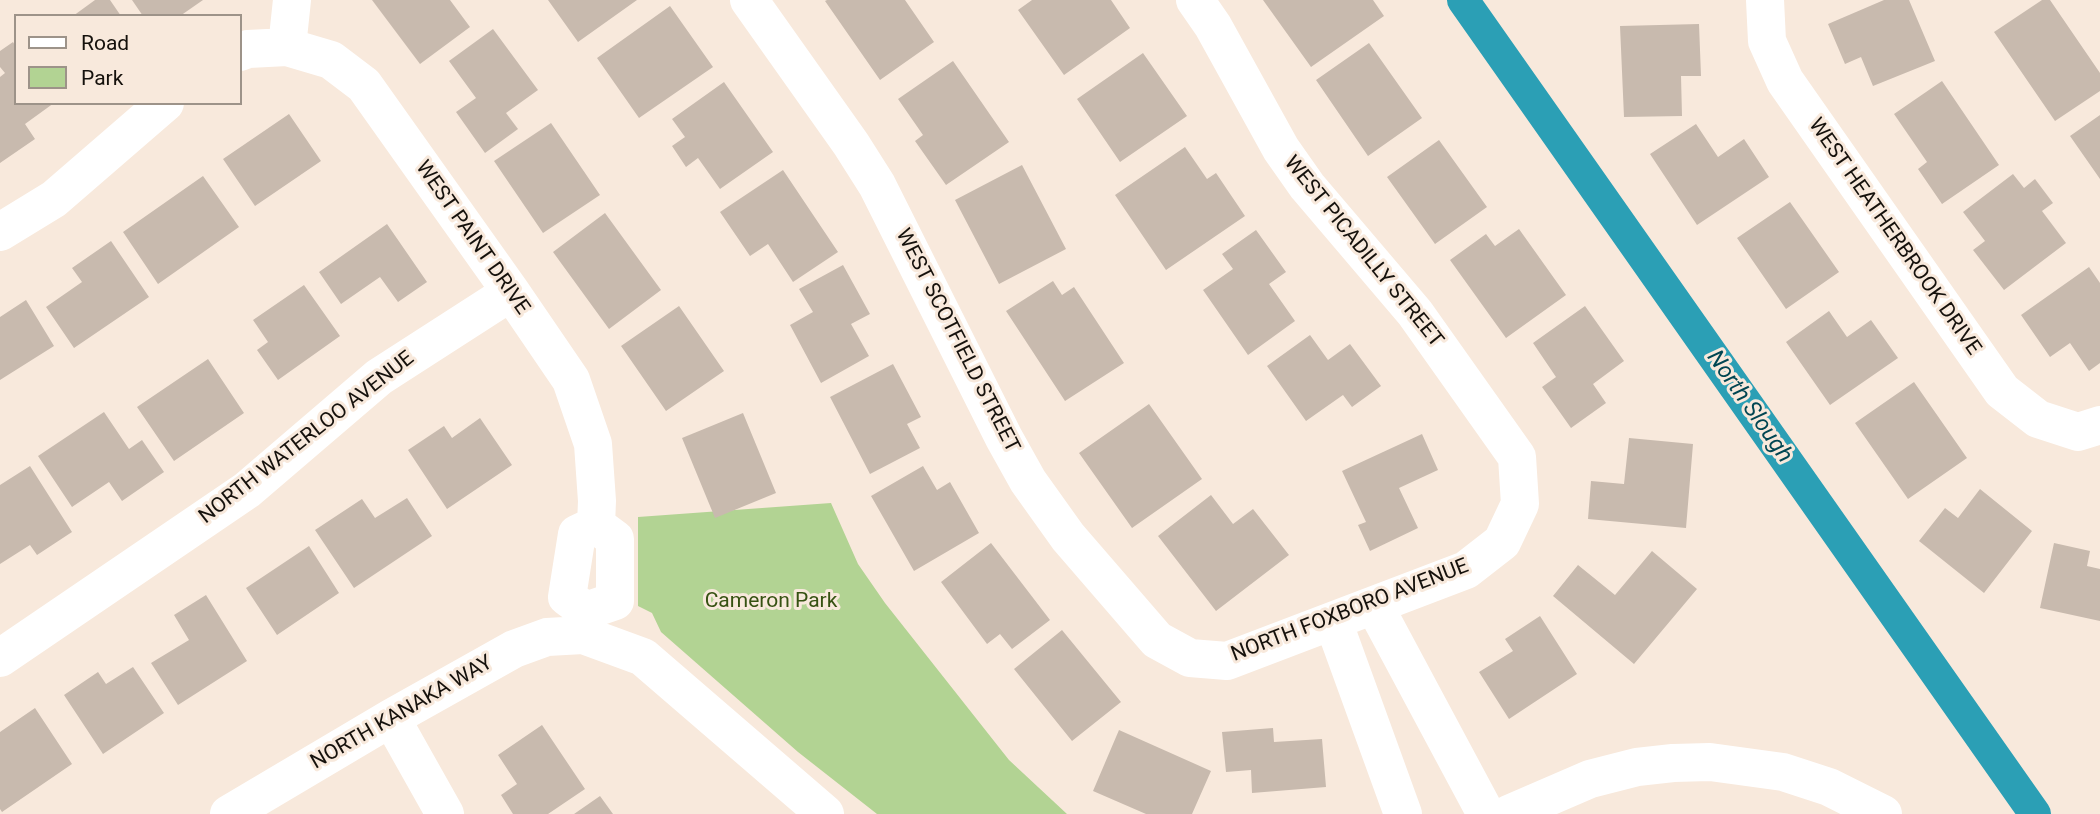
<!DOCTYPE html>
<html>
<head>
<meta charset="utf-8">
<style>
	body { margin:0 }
	#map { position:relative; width:2100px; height:814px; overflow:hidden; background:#f8e9dc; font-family:Roboto,sans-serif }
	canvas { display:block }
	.legend { position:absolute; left:14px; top:14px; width:228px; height:91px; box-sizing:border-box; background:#f8e9dc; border:2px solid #9d9389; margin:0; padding:9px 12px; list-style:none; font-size:21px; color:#15110c }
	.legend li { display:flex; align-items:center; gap:14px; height:35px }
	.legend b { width:35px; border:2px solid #9d9389 }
</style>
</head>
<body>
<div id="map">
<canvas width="2100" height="814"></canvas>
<ul class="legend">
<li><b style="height:9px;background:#fff"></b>Road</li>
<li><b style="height:19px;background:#b2d393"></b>Park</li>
</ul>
</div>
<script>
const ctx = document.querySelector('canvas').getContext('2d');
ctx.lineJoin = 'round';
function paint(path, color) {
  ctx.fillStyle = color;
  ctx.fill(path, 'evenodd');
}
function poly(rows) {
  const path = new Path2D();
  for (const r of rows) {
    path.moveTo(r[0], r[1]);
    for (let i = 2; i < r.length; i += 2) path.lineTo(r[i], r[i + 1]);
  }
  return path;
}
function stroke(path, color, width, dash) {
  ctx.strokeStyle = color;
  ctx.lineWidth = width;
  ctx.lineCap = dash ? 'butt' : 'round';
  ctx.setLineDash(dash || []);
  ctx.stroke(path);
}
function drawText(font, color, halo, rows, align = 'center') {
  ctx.font = font + ' Roboto,sans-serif';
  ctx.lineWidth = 6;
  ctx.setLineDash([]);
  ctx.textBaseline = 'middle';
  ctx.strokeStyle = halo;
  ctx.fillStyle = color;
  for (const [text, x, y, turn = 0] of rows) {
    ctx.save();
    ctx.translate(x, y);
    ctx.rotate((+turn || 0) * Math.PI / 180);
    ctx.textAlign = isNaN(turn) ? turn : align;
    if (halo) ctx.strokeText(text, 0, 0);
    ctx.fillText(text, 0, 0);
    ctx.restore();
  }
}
paint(poly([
	[831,503,858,564,885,603,1009,760,1067,814,877,814,798,752,661,632,652,613,638,606,638,517]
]), '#b2d393');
stroke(poly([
	[1463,0,2035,814]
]), '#2b9fb5', 32);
paint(poly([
	[95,0,110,0,121,16,73,16],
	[132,0,203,0,180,16,143,16],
	[372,0,450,0,470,27,420,64],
	[548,0,637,0,578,42],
	[827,0,905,0,934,42,880,80,825,1],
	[1032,0,1111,0,1130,28,1064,75,1018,10],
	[1263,0,1373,0,1384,16,1311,67],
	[1884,0,1909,0,1935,61,1873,86,1861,57,1845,64,1828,24],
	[2042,0,2050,0,2100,73,2100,91,2055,121,1994,32],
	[670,6,713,67,639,118,597,58],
	[1699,24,1701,76,1681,76,1682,116,1624,117,1620,26],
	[493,29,538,90,506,113,518,129,485,153,456,112,476,98,449,61],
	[13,42,16,47,16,103,54,103,25,124,35,139,0,163,0,77,5,73,0,67,0,51],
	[1369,43,1422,118,1368,156,1316,80],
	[1143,53,1187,116,1120,162,1077,99],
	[953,61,1009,142,946,185,915,141,923,135,898,99],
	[1942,81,1999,165,1942,204,1918,169,1927,162,1894,114],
	[724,82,773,152,720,189,698,158,686,167,672,146,685,137,672,119],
	[289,114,321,161,255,206,223,159],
	[2100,115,2100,179,2070,136],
	[551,123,600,195,543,233,494,161],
	[1696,124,1718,157,1744,139,1769,177,1697,225,1650,154],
	[1439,140,1487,207,1435,244,1387,177],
	[1185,147,1207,179,1216,173,1245,216,1166,270,1115,195],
	[1022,165,1066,249,999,284,955,200],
	[783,170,838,252,793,282,768,244,750,256,720,212],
	[2013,174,2024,188,2035,179,2053,203,2042,211,2066,243,2004,290,1973,250,1985,241,1963,212],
	[203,176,239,227,158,284,123,232],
	[1790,202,1839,272,1786,309,1737,238],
	[605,213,661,290,609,329,553,252],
	[387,224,427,282,398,302,380,277,341,304,319,272],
	[1519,229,1566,295,1506,338,1450,260,1486,234,1495,246],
	[1256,230,1286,272,1269,284,1295,321,1248,355,1203,290,1233,269,1222,254],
	[111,241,149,297,74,348,46,307,82,282,72,268],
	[843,265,870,314,851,324,869,356,821,383,790,325,813,312,799,289],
	[2089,267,2100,283,2100,363,2089,371,2070,343,2050,357,2021,315],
	[1053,281,1062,295,1074,287,1124,363,1065,401,1006,311],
	[304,285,340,336,278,380,257,350,268,342,253,320],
	[26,300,54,346,0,380,0,317],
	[679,306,724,371,666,411,621,346],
	[1585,306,1624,361,1593,384,1606,403,1571,428,1542,387,1556,377,1533,343],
	[1829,311,1847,337,1871,320,1898,358,1830,405,1786,342],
	[1310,335,1328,360,1350,344,1381,386,1352,407,1343,395,1306,421,1267,366],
	[208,359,244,413,174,461,137,407],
	[893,364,921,417,907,424,920,448,870,474,830,397],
	[1914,382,1967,458,1908,499,1855,423],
	[1149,404,1202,479,1132,528,1079,453],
	[104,412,129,449,142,440,164,472,122,501,109,482,72,507,38,456],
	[743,413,776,493,715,518,682,438],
	[480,418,512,465,447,509,408,450,444,426,452,438],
	[1422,434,1438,470,1399,488,1418,528,1370,551,1358,525,1366,522,1342,471],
	[1629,438,1693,444,1686,528,1588,519,1591,481,1624,484],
	[30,466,72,532,37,555,30,545,0,564,0,485],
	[923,466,937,490,950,482,979,533,914,571,871,496],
	[1980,489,2032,531,1984,593,1919,541,1945,508,1958,518],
	[1211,495,1233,524,1253,509,1289,555,1216,611,1158,536],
	[407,498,432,536,354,588,315,530,362,499,375,518],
	[991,543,1050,620,1012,649,1000,634,987,644,941,582],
	[2054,543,2090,551,2087,566,2100,569,2100,621,2040,608],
	[309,546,339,593,277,635,246,588],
	[1652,551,1697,589,1634,664,1553,596,1578,565,1615,595],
	[206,595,247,661,178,705,151,663,189,640,174,615],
	[1540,616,1577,674,1509,719,1479,672,1513,651,1505,639],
	[1062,630,1121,702,1072,741,1014,669],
	[133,667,164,713,103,754,64,695,98,672,106,684],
	[35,708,72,764,2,812,0,809,0,732],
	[542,725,585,789,548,814,513,814,501,795,517,784,498,755],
	[1273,728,1274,742,1322,739,1326,787,1252,793,1251,770,1226,772,1222,732],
	[1119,730,1211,771,1192,814,1146,814,1093,791],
	[600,796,613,814,574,814]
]), '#c8baae');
stroke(poly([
	[292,0,287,47,331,60,364,85,511,292,571,380,593,444,597,501,596,525],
	[749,0,851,144,877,185,1004,438,1028,481,1068,537,1157,640,1190,658,1227,661,1466,570,1502,542,1520,504,1517,457,1415,313,1307,186,1281,149,1213,26,1195,0],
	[1765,0,1767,41,1785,81,2002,391,2038,419,2078,432,2100,425],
	[240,52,248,49,287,47],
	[0,232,54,199,165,103],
	[596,525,615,539,615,601,586,611,567,597,577,534,596,525],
	[1374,605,1486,814],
	[1333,621,1403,814],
	[0,658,247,490,379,377,511,292],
	[391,718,445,814],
	[229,814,391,718,514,649,547,637,583,635,643,657,825,814],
	[1509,814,1590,779,1637,767,1673,763,1710,762,1783,772,1829,787,1883,814]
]), '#fff', 38);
drawText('21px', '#15110c', '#f8e9dc', [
	["WEST HEATHERBROOK DRIVE",1894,237,55],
	["WEST PAINT DRIVE",472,238,55],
	["WEST PICADILLY STREET",1363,252,51],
	["WEST SCOTFIELD STREET",957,341,63],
	["NORTH WATERLOO AVENUE",307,438,-38],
	["NORTH FOXBORO AVENUE",1350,611,-21],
	["NORTH KANAKA WAY",402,713,-30]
]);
drawText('21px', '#365212', '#f8e9dc', [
	["Cameron Park",771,602]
]);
drawText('italic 23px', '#014652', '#f8e9dc', [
	["North Slough",1749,407,55]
]);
</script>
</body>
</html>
